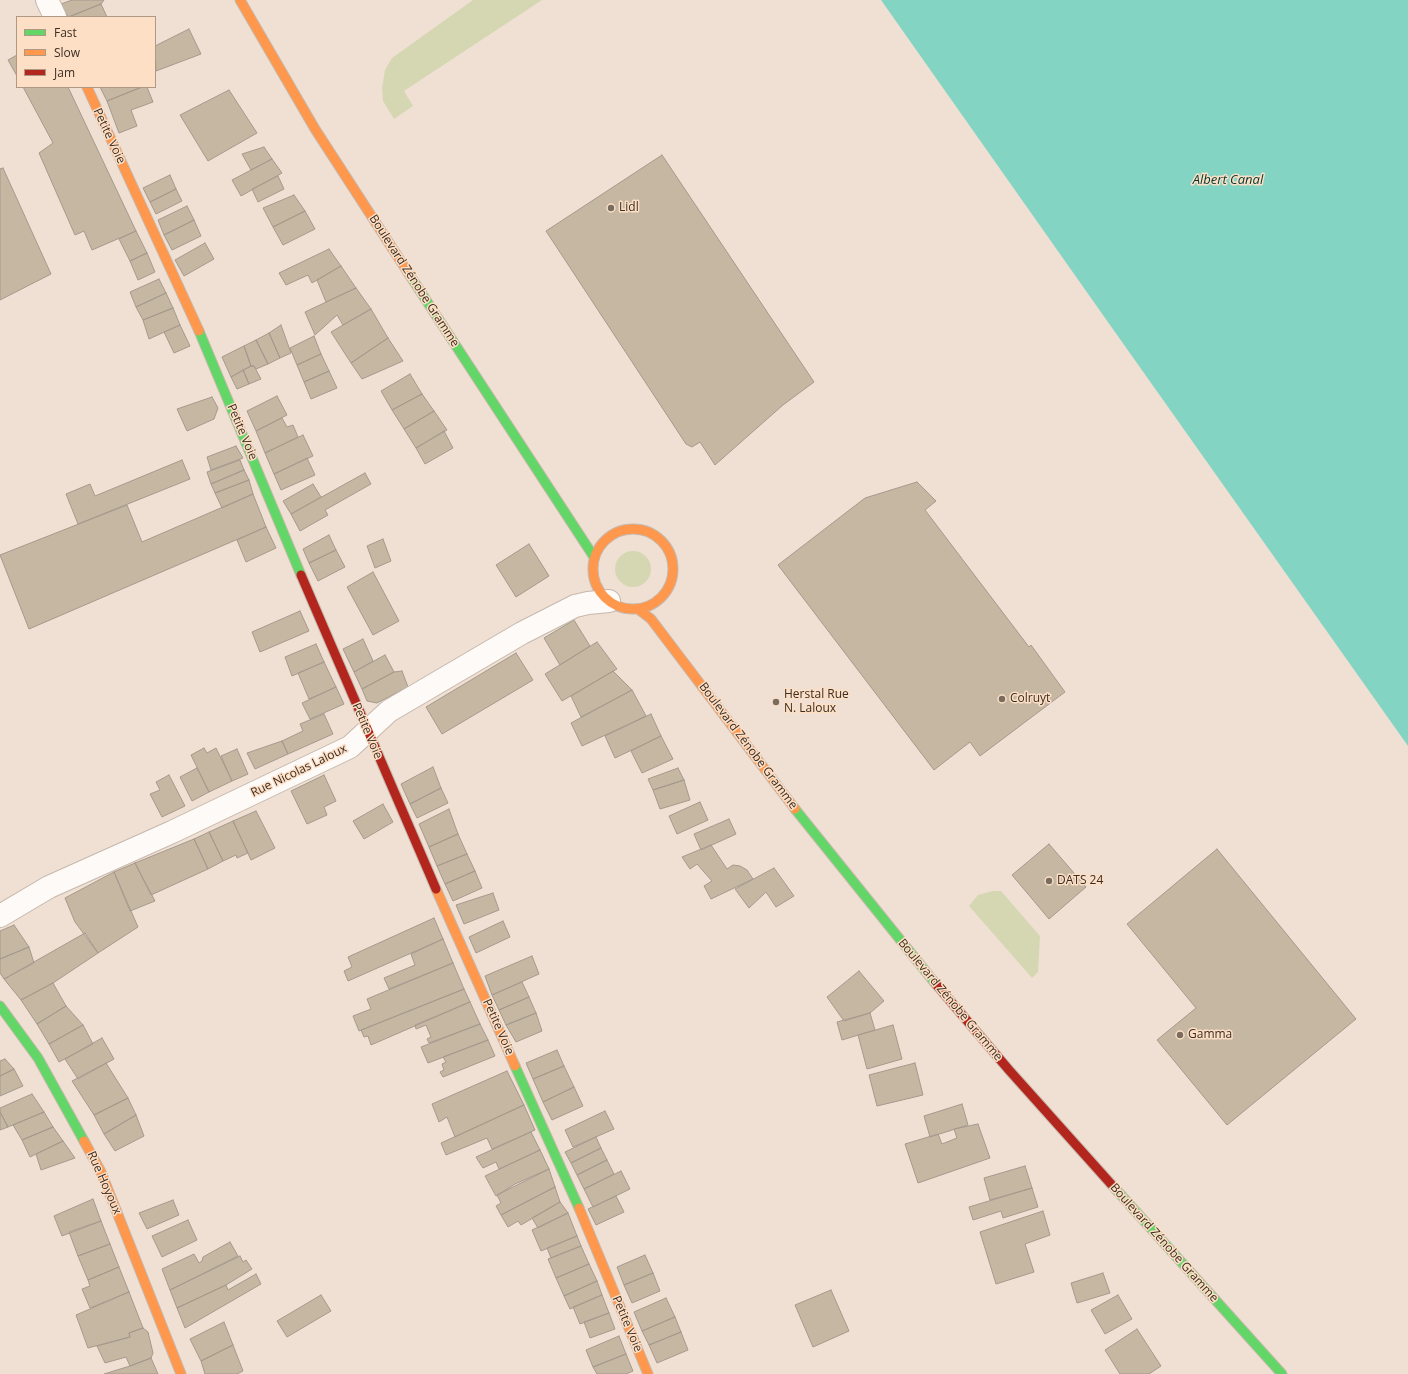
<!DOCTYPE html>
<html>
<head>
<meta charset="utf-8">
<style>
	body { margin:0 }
	#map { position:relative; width:1408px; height:1374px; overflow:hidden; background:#f0e0d3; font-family:"Open Sans",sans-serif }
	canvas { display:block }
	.legend { position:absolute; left:16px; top:16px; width:140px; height:72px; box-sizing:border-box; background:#fddfc6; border:1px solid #af9884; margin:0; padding:5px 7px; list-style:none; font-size:12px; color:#3b2d21 }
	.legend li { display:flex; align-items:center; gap:8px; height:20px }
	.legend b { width:20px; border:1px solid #af9884 }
</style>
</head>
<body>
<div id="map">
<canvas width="1408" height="1374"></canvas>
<ul class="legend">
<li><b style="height:5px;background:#63d668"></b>Fast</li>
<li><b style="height:5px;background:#ff974d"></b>Slow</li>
<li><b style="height:5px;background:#b3261e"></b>Jam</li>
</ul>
</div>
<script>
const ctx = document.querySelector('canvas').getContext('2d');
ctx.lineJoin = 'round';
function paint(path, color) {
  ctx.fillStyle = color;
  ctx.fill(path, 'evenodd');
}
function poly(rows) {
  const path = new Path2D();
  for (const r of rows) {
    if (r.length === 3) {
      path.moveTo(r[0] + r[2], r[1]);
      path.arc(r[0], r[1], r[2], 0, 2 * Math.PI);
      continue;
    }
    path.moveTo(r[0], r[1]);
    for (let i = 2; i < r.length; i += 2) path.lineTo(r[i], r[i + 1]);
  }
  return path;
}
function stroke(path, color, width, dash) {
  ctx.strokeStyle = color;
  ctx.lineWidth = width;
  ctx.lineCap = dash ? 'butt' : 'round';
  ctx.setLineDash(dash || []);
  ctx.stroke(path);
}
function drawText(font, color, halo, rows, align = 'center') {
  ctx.font = font + ' "Open Sans",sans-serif';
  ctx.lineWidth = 3;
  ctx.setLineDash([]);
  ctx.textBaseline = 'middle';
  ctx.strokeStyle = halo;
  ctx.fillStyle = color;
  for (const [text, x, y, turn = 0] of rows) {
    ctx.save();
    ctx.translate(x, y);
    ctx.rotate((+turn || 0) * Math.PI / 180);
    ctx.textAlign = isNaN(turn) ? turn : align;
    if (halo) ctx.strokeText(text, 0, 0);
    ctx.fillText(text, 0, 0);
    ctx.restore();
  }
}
paint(poly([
	[473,0,542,0,404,91,413,106,394,119,383,101,382,88,385,70,392,58],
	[633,569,18],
	[993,891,1001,891,1040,936,1038,972,1032,978,969,906,978,895]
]), '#d5d7b3');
paint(poly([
	[881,0,1408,0,1408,746,1110,325]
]), '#84d4c4');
const building = poly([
	[72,0,104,0,101,4,68,17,61,4,72,0],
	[101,4,107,17,69,17,101,4],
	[189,29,201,54,156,71,155,46,189,29],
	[17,55,17,76,8,60,17,55],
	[23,87,68,87,136,231,92,250,84,231,75,235,39,153,53,143,23,87],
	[100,87,142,87,107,101,100,87],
	[142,87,147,87,153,102,131,110,137,126,119,133,107,101,142,87],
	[229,90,257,133,208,161,180,115,229,90],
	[264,147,272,159,251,170,242,154,264,147],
	[662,155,814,382,783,405,715,465,700,442,692,447,686,444,546,231,662,155],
	[272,159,282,173,241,196,232,180,272,159],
	[3,168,51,274,0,300,0,169,3,168],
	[170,175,176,189,150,202,143,188,170,175],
	[278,176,284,189,258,202,252,189,278,176],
	[176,189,182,201,156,214,150,202,176,189],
	[294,195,305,211,273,227,263,208,294,195],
	[187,206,194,220,164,235,158,220,187,206],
	[305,211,315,229,283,245,273,227,305,211],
	[194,220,201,236,172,250,164,235,194,220],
	[136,231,147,253,130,261,119,239,136,231],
	[205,243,214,259,184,276,175,260,205,243],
	[329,249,341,266,312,283,308,275,286,285,279,273,329,249],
	[147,253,155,272,138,280,130,261,147,253],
	[341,266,356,288,326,302,317,280,341,266],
	[159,279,166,293,136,307,130,292,159,279],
	[356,288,371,309,343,325,337,315,315,335,305,312,356,288],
	[166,293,173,308,143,320,136,307,166,293],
	[173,308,180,325,149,339,143,320,173,308],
	[371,309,388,338,351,363,331,332,371,309],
	[180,325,190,346,174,353,164,332,180,325],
	[281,325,291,353,280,358,269,333,281,325],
	[269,333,280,358,268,364,256,340,269,333],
	[314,336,321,354,297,365,290,348,314,336],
	[388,338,403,361,362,379,351,363,388,338],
	[256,340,268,364,256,369,254,366,251,366,244,346,256,340],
	[244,346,251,366,231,377,222,357,244,346],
	[321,354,329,371,304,382,297,365,321,354],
	[251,366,254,366,261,379,249,384,243,370,251,366],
	[243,370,249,384,237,389,231,377,243,370],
	[329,371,337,388,311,399,304,382,329,371],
	[410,374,422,394,392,410,381,391,410,374],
	[422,394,434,411,404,429,392,410,422,394],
	[277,396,287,415,256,431,247,411,277,396],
	[212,397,218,408,214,419,187,431,177,409,212,397],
	[434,411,447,430,416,448,404,429,434,411],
	[282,418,287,427,293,425,298,437,265,453,256,431,282,418],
	[444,431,453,448,425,464,416,448,444,431],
	[303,435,313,456,274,474,265,453,303,435],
	[236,446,243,458,211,470,207,457,236,446],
	[307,458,315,475,281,490,274,474,307,458],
	[182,460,190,479,78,524,66,494,90,484,95,496,182,460],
	[240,460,244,470,211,484,207,472,240,460],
	[244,470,249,480,215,493,211,484,244,470],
	[365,473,371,484,325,510,328,515,300,531,291,514,365,473],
	[249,480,253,494,222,508,215,493,249,480],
	[917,482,936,501,925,510,1029,647,1031,645,1065,692,980,756,970,742,934,770,778,565,865,498,917,482],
	[313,484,321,497,291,514,283,501,313,484],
	[253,494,266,527,29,629,0,555,127,505,142,542,253,494],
	[266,527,276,548,246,562,237,540,266,527],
	[329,535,336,550,309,563,303,549,329,535],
	[383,539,391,561,375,568,367,546,383,539],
	[529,544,549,576,516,597,496,565,529,544],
	[336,550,345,567,318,581,309,563,336,550],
	[373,572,399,621,373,635,347,587,373,572],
	[300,611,309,631,260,652,252,632,300,611],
	[574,620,590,646,560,665,544,638,574,620],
	[363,639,373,661,354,672,343,649,363,639],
	[597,642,617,669,562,701,545,674,597,642],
	[316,644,324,662,292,676,285,657,316,644],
	[516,653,533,680,442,734,426,707,516,653],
	[385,655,394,672,362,689,354,672,385,655],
	[324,662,336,687,309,699,298,673,324,662],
	[402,671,408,687,377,703,367,701,362,689,394,672,402,671],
	[613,671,632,690,581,717,571,696,613,671],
	[336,687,344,704,310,719,302,703,336,687],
	[632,690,646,716,582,746,571,723,632,690],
	[324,714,333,734,288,754,282,741,303,731,300,724,324,714],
	[651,714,661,736,615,758,605,736,651,714],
	[661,736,673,759,642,773,631,751,661,736],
	[282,741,288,754,255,769,247,753,282,741],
	[204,748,207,753,216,748,232,781,209,792,191,755,204,748],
	[237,749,248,774,232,781,221,756,237,749],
	[433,767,441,788,410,804,401,784,433,767],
	[197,768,209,792,192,801,180,777,197,768],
	[678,768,684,780,653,790,648,779,678,768],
	[169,775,185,806,162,817,150,794,160,790,156,782,169,775],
	[324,775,336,801,324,807,327,815,307,824,291,791,324,775],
	[684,780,690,800,660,809,653,790,684,780],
	[441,788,448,803,417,818,410,804,441,788],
	[700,802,708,820,677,834,669,816,700,802],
	[383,804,393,822,364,839,353,821,383,804],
	[449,809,458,834,429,847,419,824,449,809],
	[256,811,275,848,251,860,233,821,256,811],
	[729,819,736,834,701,850,694,834,729,819],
	[233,821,248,853,237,858,236,855,223,861,209,832,233,821],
	[209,832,223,861,208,869,194,839,209,832],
	[458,834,467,854,437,866,429,847,458,834],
	[194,839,208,869,151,895,135,863,194,839],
	[1049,844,1086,887,1049,919,1012,875,1049,844],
	[711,845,727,869,733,865,740,866,747,870,753,879,711,899,704,886,712,881,697,864,690,869,682,857,711,845],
	[1217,849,1356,1019,1227,1125,1157,1040,1196,1008,1127,924,1217,849],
	[467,854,475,871,445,884,437,866,467,854],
	[135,863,155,901,130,911,114,872,135,863],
	[774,868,794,896,776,907,766,892,749,908,735,889,774,868],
	[475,871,482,888,453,901,445,884,475,871],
	[114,872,138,927,98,953,75,922,65,898,114,872],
	[493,893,499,910,464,924,456,905,493,893],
	[434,918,443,939,348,981,344,971,352,967,348,957,434,918],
	[503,921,510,937,476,953,469,937,503,921],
	[14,925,29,947,0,959,0,931,14,925],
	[85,933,98,953,53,983,21,1000,4,979,85,933],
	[443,939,453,963,389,989,384,978,415,965,411,954,443,939],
	[29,947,34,963,4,979,0,973,0,959,29,947],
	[532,956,539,974,492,995,485,976,532,956],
	[453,963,464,989,359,1031,353,1016,371,1009,367,999,453,963],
	[859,971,884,1001,870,1013,844,1021,827,997,859,971],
	[522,982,529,997,499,1010,492,995,522,982],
	[53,983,66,1006,37,1024,21,1000,53,983],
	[464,989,470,1002,371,1045,368,1036,364,1037,361,1030,464,989],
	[529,997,536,1013,506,1025,499,1010,529,997],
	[470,1002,480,1024,429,1043,427,1039,431,1037,426,1025,416,1029,415,1025,470,1002],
	[66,1006,83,1025,49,1044,37,1024,66,1006],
	[536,1013,542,1031,516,1042,506,1025,536,1013],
	[870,1013,875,1030,842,1040,837,1022,870,1013],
	[480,1024,488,1040,428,1063,421,1047,480,1024],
	[83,1025,93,1044,59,1062,49,1044,83,1025],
	[893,1025,902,1059,867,1069,858,1035,893,1025],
	[102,1038,114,1059,78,1079,65,1059,102,1038],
	[488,1040,495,1056,443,1077,440,1072,444,1070,442,1064,446,1062,443,1057,488,1040],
	[557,1050,564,1066,533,1079,526,1063,557,1050],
	[5,1059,14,1069,0,1076,0,1061,5,1059],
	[106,1063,128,1098,94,1115,72,1081,106,1063],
	[915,1063,923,1095,877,1106,869,1075,915,1063],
	[564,1066,574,1087,543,1102,533,1079,564,1066],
	[14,1069,23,1086,0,1096,0,1076,14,1069],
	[507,1071,524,1105,455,1137,447,1117,439,1122,432,1104,507,1071],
	[574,1087,583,1106,552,1120,543,1102,574,1087],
	[32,1094,44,1112,8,1127,0,1112,0,1108,32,1094],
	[128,1098,136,1115,104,1134,94,1115,128,1098],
	[962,1104,968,1125,930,1137,924,1116,962,1104],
	[524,1105,535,1130,492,1149,487,1138,446,1155,441,1143,524,1105],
	[605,1111,614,1129,573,1147,565,1130,605,1111],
	[0,1112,8,1127,0,1130,0,1112],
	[44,1112,53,1127,22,1140,13,1125,44,1112],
	[136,1115,144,1136,115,1151,104,1134,136,1115],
	[978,1124,990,1158,918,1183,905,1144,938,1134,942,1144,957,1138,954,1129,978,1124],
	[53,1127,63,1141,30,1157,22,1140,53,1127],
	[531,1132,540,1150,499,1169,496,1162,483,1168,479,1162,476,1157,531,1132],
	[596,1137,601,1148,571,1163,565,1152,596,1137],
	[63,1141,75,1158,41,1170,36,1154,63,1141],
	[601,1148,607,1160,577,1175,571,1163,601,1148],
	[540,1150,549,1169,515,1184,496,1196,485,1176,540,1150],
	[607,1160,614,1174,584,1189,577,1175,607,1160],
	[1025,1166,1032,1188,990,1200,984,1178,1025,1166],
	[549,1169,555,1187,501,1215,496,1206,501,1203,497,1195,549,1169],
	[621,1171,630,1189,593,1207,584,1189,621,1171],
	[555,1187,560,1202,521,1225,518,1221,508,1227,501,1215,555,1187],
	[1032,1188,1038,1207,1003,1218,1001,1211,973,1220,969,1207,1032,1188],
	[616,1196,624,1212,596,1225,588,1209,616,1196],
	[93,1199,101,1221,62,1236,54,1216,93,1199],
	[173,1200,179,1215,147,1229,139,1213,173,1200],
	[560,1202,568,1213,538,1228,532,1218,560,1202],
	[1043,1211,1050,1235,1025,1244,1034,1272,996,1284,980,1232,1043,1211],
	[568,1213,577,1236,541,1251,532,1230,568,1213],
	[188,1220,197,1240,162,1257,152,1236,188,1220],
	[101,1221,110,1244,78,1256,69,1232,101,1221],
	[577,1236,581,1246,551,1258,547,1248,577,1236],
	[230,1242,238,1256,170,1290,162,1269,194,1254,199,1263,202,1261,203,1257,230,1242],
	[110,1244,119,1267,88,1280,78,1256,110,1244],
	[581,1246,589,1264,556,1278,548,1259,581,1246],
	[645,1255,653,1273,624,1285,617,1267,645,1255],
	[240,1256,243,1262,246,1260,252,1269,226,1285,177,1308,170,1290,240,1256],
	[589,1264,597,1281,564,1296,556,1278,589,1264],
	[119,1267,129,1292,90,1308,82,1289,90,1286,88,1280,119,1267],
	[653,1273,660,1291,632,1303,624,1285,653,1273],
	[1103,1273,1110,1293,1077,1303,1071,1283,1103,1273],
	[256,1274,261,1284,185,1328,177,1308,226,1285,228,1290,256,1274],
	[597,1281,602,1295,570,1309,564,1296,597,1281],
	[831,1290,849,1331,813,1347,795,1305,831,1290],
	[129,1292,143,1328,129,1333,130,1337,88,1348,76,1315,129,1292],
	[321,1295,331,1311,287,1337,277,1321,321,1295],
	[602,1295,609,1313,580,1324,573,1307,602,1295],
	[1118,1295,1132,1319,1105,1334,1091,1310,1118,1295],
	[666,1298,675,1317,642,1331,634,1312,666,1298],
	[609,1313,615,1329,590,1338,584,1322,609,1313],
	[675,1317,681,1332,649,1345,642,1331,675,1317],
	[224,1322,233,1345,201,1361,190,1339,224,1322],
	[143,1328,148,1332,153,1353,151,1358,130,1366,126,1357,105,1363,97,1346,130,1337,129,1333,143,1328],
	[1137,1329,1161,1366,1149,1374,1120,1374,1105,1350,1137,1329],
	[681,1332,688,1350,657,1363,649,1345,681,1332],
	[619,1336,626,1354,593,1367,586,1350,619,1336],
	[233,1345,243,1371,237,1374,205,1374,201,1361,233,1345],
	[626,1354,633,1371,626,1374,597,1374,593,1367,626,1354],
	[151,1358,158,1374,104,1374,130,1366,151,1358]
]);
paint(building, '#c6b7a2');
stroke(building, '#a4998c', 1);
const street = poly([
	[47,0,55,17],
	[0,916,49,887,172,832,350,747,389,711,522,633,575,606,588,603,609,601]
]);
const fast = poly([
	[409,274,594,557],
	[199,331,301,575],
	[795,809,935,983],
	[0,1006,38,1058,84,1141],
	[515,1066,579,1208],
	[1111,1184,1282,1374]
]);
const slow = poly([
	[240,0,315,129,409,274],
	[87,87,199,331],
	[633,569,40],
	[638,609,651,619,795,809],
	[436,889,515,1066],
	[84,1141,101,1172,181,1374],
	[579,1208,648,1374]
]);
const jam = poly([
	[301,575,436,889],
	[935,983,1009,1070,1111,1184]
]);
stroke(street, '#c6b8ac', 24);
stroke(fast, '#c6b8ac', 11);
stroke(slow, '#c6b8ac', 11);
stroke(jam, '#c6b8ac', 11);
stroke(street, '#fdfaf8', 22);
stroke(fast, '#63d668', 9);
stroke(slow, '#ff974d', 9);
stroke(jam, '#b3261e', 9);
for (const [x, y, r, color] of [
	[611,208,4,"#7a6c5f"],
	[1002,699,4,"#7a6c5f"],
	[776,702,4,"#7a6c5f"],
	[1049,881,4,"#7a6c5f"],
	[1180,1035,4,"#7a6c5f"]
]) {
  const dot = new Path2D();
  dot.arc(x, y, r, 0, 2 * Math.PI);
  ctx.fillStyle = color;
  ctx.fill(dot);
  stroke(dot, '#fddfc6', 1.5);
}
drawText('12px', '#3b2d21', '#fddfc6', [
	["Petite Voie",109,136,65],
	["Boulevard Zénobe Gramme",414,281,57],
	["Petite Voie",242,432,67],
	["Petite Voie",367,731,67],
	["Boulevard Zénobe Gramme",748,746,53],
	["Rue Nicolas Laloux",299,771,-26],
	["Boulevard Zénobe Gramme",950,1000,50],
	["Petite Voie",498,1027,66],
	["Rue Hoyoux",104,1183,66],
	["Boulevard Zénobe Gramme",1164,1243,48],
	["Petite Voie",627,1324,67]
]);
drawText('12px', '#3b2d21', '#fddfc6', [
	["Lidl",619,208],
	["Herstal Rue",784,695],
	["N. Laloux",784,709],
	["Colruyt",1010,699],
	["DATS 24",1057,881],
	["Gamma",1188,1035]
], 'left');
drawText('italic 13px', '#003831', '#fddfc6', [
	["Albert Canal",1228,180]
]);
</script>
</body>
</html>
